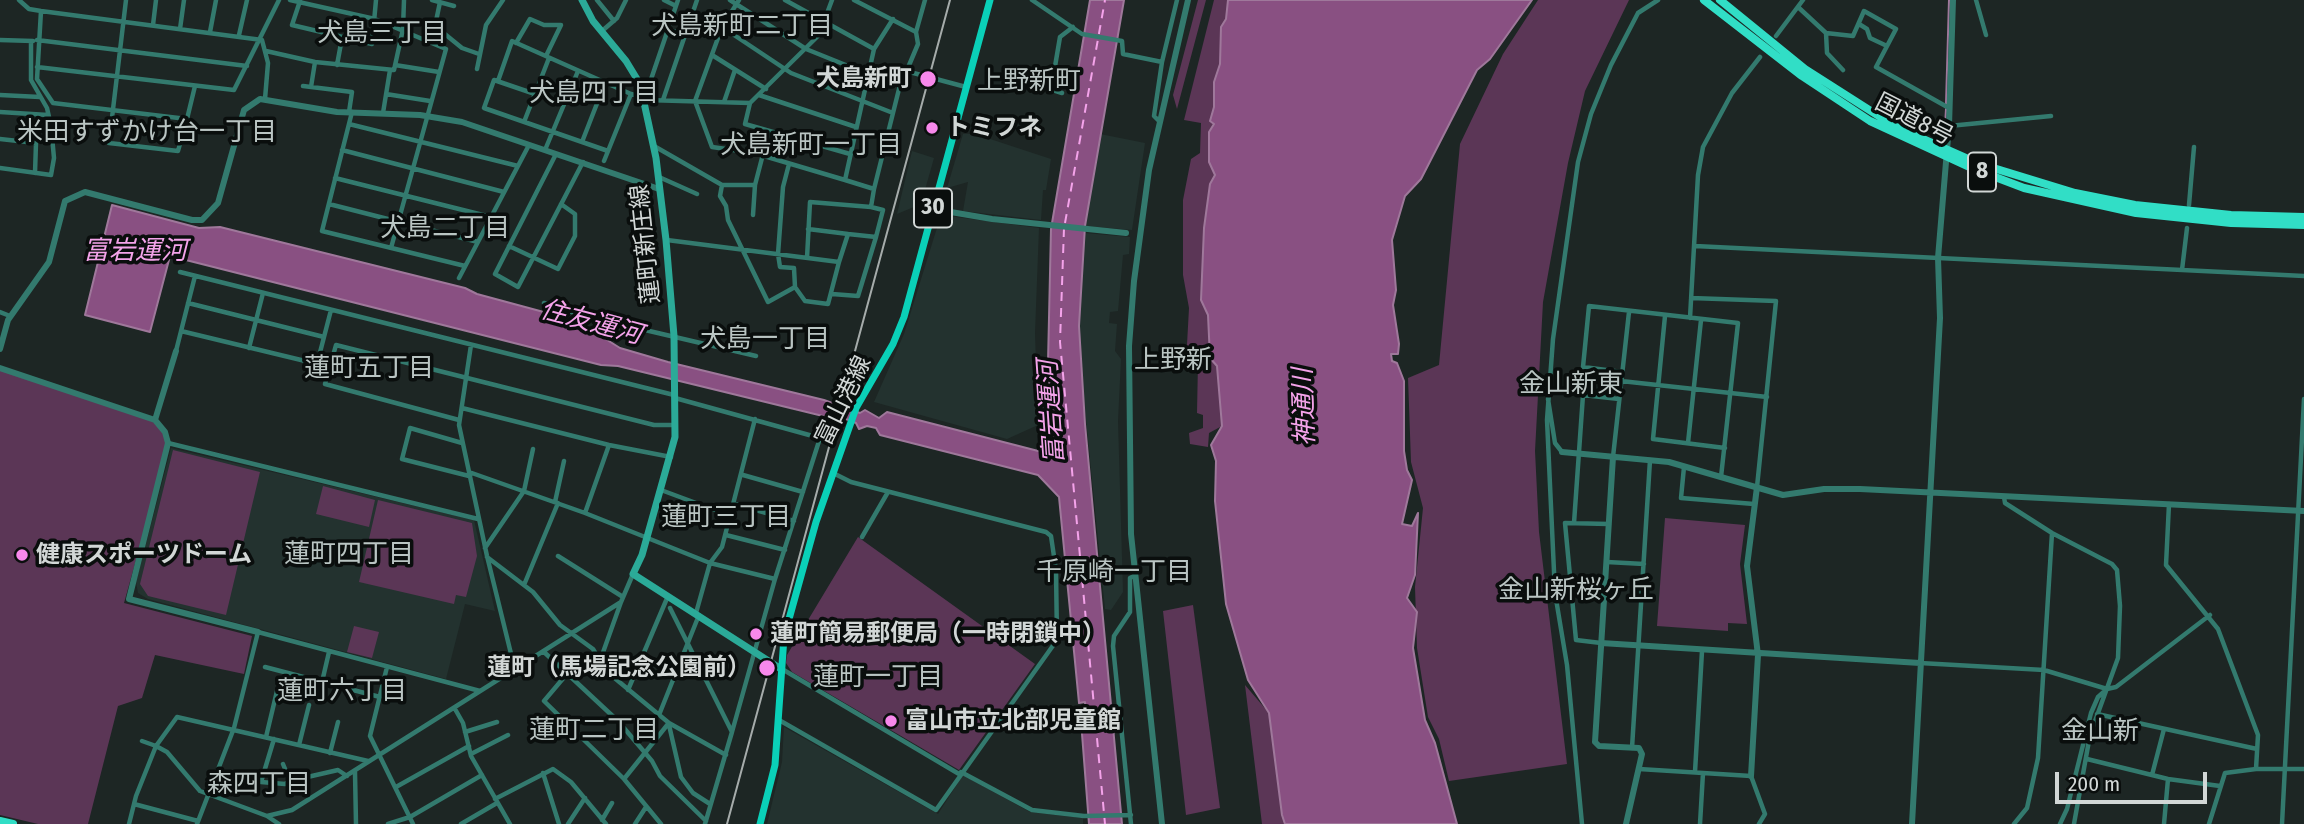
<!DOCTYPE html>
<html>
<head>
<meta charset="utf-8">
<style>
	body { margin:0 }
	#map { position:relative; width:2304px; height:824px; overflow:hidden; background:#1d2624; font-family:"Fira Sans Condensed",sans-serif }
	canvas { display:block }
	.scale { position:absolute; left:2055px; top:772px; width:152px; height:32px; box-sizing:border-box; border:4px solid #d2d7d6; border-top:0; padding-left:9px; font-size:21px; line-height:24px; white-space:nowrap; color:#d2d7d6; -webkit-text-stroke:5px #0a0e0d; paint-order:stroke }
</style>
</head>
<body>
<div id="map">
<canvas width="2304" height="824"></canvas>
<div class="scale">200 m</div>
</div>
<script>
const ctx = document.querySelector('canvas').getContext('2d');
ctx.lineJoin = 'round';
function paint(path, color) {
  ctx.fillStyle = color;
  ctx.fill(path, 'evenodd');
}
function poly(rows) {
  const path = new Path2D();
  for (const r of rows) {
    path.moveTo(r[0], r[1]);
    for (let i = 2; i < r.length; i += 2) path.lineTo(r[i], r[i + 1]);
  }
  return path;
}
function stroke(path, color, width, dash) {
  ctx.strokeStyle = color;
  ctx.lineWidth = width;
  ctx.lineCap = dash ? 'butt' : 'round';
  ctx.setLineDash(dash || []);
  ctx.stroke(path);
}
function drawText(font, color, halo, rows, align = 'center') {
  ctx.font = font + ' "Fira Sans Condensed","Noto Sans JP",sans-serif';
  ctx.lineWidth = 7;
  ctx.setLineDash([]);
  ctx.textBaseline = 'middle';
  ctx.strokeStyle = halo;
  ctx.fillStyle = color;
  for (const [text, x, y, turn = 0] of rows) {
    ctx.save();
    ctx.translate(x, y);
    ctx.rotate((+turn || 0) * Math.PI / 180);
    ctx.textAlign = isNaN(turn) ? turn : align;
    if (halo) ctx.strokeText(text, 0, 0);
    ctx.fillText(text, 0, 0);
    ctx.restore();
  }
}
paint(poly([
	[963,134,975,134,1051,159,1046,190,1043,190,1041,220,963,211,968,182,947,188],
	[1100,134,1145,143,1132,230,1085,226],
	[912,151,934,158,921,204,897,214],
	[941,215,1039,228,1035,333,1038,425,1007,439,874,402,904,334],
	[1085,233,1130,237,1129,254,1123,255,1118,311,1110,312,1109,323,1117,324,1115,351,1121,359,1118,421,1123,592,1111,610,1105,609,1080,360,1079,288],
	[171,448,474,520,495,611,465,604,446,679,148,599,138,593,136,582],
	[784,727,938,814,963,775,1030,812,1083,818,1083,824,767,824,782,762]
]), '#23322f');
paint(poly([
	[1198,0,1206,0,1177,109,1173,95],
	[1214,0,1228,0,1226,19,1221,27,1220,64,1214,82,1214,124,1209,132,1208,147,1209,162,1215,175,1210,184,1204,228,1201,300,1208,315,1217,366,1222,426,1209,433,1208,447,1190,444,1189,433,1203,428,1203,415,1197,413,1198,362,1186,363,1189,308,1183,275,1183,200,1191,159,1200,153,1201,123,1184,120],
	[1538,0,1629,0,1585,91,1568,163,1543,302,1535,451,1539,532,1567,764,1449,781,1439,739,1428,717,1417,648,1415,587,1423,508,1411,462,1408,378,1439,365,1460,144,1503,54],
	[0,368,146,416,165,432,166,452,124,603,252,636,244,674,155,655,142,698,118,706,88,824,38,824,0,815],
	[173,450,260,472,226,615,148,596,140,584],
	[323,486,375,500,369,527,316,514],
	[378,500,472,523,477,556,466,597,456,595,454,604,359,582],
	[1665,518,1745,525,1740,564,1747,624,1728,623,1728,631,1657,626],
	[858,537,1035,664,959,770,792,672,786,663,787,655],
	[1193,605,1220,808,1186,815,1163,611],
	[354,626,379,632,372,658,347,652],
	[1245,685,1269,713,1285,824,1262,824]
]), '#5b3656');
const water = poly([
	[1090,0,1124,0,1085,226,1079,326,1085,424,1122,824,1089,824,1081,721,1086,720,1085,702,1079,703,1059,497,1038,475,880,435,876,428,867,426,859,429,856,423,846,419,829,415,827,417,618,366,601,365,170,256,150,332,85,315,112,205,199,228,220,227,465,288,477,294,577,321,620,348,668,362,824,400,860,413,865,410,879,418,887,412,1046,453,1052,450,1053,444,1048,362,1051,229,1090,0],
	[1228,0,1532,0,1490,59,1477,70,1421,179,1405,196,1392,240,1396,290,1393,305,1399,344,1398,354,1391,354,1392,361,1397,363,1404,381,1404,451,1407,470,1412,480,1402,524,1412,526,1418,513,1415,575,1407,598,1417,612,1413,648,1425,720,1435,743,1457,824,1285,824,1282,815,1269,713,1248,680,1226,604,1215,501,1216,461,1211,445,1222,426,1217,366,1210,358,1208,315,1201,300,1204,228,1210,184,1215,175,1209,162,1209,132,1214,124,1210,121,1214,107,1214,82,1220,64,1221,27,1226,19,1228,0]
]);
paint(water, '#895082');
stroke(water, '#9f789b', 2);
stroke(poly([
	[1946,104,1949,0],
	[1945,126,1946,109]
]), '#9f789b', 2);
stroke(poly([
	[1065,223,1105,0],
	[1064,228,1060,342,1105,824]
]), '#f4a3ea', 2, [9, 7]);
stroke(poly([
	[19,0,29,9,41,11,262,40],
	[126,0,109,143,178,151,187,119],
	[290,0,375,19,446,49,391,248],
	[432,0,454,6],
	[597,0,614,21],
	[664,0,676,6],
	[730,0,806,49,868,74],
	[739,0,722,27,695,101,712,147,754,153,845,180,874,49,893,19],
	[785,0,874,49],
	[854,0,916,32,925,0],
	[1032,0,1082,34,1122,41,1123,54,1162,62,1154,116,1159,121],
	[1976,0,1986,35],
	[300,1,292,25,372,44,376,0],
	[440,2,435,26,462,48,479,54],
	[1798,7,1826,33,1853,36,1864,11,1896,29,1876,67,1949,108],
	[41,11,37,79,53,103,187,119,195,86],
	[1859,24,1867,29,1870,38,1887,46],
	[153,25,156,0],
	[722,27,791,73,893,113],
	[180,29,184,0],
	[668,29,685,35],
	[602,31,617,18,626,0],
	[210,32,216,0],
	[1826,33,1827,53,1843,70],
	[239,35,247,0],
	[1776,36,1803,0],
	[0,40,33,41],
	[37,40,247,66],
	[262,40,268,63,265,99],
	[516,43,530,19,544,25,561,25,546,56],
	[266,51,315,62,394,70,403,29,404,0],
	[712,55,766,89],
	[1162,62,1177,0],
	[337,65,342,38],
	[395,65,439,72],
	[37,67,234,90,279,0],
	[477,69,486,25,503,0],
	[906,71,966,87],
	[1022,80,1062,93],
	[498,81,512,41,631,94,645,97,678,0],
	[303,86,352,92,349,112],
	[311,87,315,62],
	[1051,90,1060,37,1073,27],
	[386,94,430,101],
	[535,94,494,80,484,108,608,151],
	[0,95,40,97],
	[759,95,856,127],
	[646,100,750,103,819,35,832,0],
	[663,100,697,0],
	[724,102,735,70],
	[750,103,745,124,850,154],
	[0,112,48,115],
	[352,112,322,231,465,266],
	[383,113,390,70],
	[524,122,549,58],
	[349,124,518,166],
	[1949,126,2051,116],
	[0,139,36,143,35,173],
	[582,142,605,83],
	[654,146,722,185,720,196,726,206,728,220,768,302,795,287,794,268,780,267,778,254,783,187,789,164],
	[342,150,504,192],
	[545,150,578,71],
	[556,154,495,274,518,287,583,162],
	[604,161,631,94],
	[0,168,51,175,54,158,51,126,47,108,31,80,31,41],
	[659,177,697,194],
	[335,178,491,217],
	[845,180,874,189],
	[722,185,755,185],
	[329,204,478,242],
	[2189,205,2194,147],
	[753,215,755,185,769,131],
	[808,229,848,234],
	[667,240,839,262,848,234,876,237,883,210,871,207,874,189,899,89,918,44,916,32],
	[509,246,558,269,575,236,575,214,561,204],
	[1695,246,2304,276],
	[807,258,810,202,871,207],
	[2182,270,2187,228],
	[180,272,674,395],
	[459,278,529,145],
	[795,287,805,301,828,304,839,262],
	[832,294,858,296,876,237],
	[1691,298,1776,301,1757,487],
	[188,303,324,337],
	[544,303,581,315,756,356],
	[0,312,10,316],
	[1665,316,1653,439,1725,448],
	[1690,318,1698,175,1703,147,1732,93,1760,57],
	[181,331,330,367],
	[471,345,459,425,487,556,515,670],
	[249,348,263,293],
	[176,351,195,276],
	[317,364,331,310],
	[1622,372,1583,367,1589,306,1738,323,1721,477],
	[1621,381,1767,397],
	[675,398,820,438,775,579,732,732],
	[1548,399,1555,443,1562,452],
	[462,408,609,445,671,457],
	[459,420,325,384,336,345,654,425,675,425],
	[168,443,478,519],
	[462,443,410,428,402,459,469,476],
	[1688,443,1701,320],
	[1613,457,1629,312],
	[1684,467,1681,498,1754,504],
	[469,472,585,513,710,563,775,579],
	[743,475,803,492],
	[661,490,731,516],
	[2004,497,2005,503,2052,533,2112,564,2117,570,2120,606,2118,658,2090,735,2074,824],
	[555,502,564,461],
	[735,504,794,521],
	[2169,504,2166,565,2218,629,2258,735,2256,769],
	[585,513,609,445],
	[1574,523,1583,395,1619,399],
	[726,535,785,550],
	[862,537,888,492],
	[485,548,524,491,533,449],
	[558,556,623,597],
	[487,557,533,592,560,625,593,649,606,671,669,723,726,755],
	[1607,562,1644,564],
	[524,585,558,503],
	[670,608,732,732,705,824],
	[696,613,710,563,722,547,755,419],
	[1601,643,1576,640,1565,523,1609,524],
	[544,652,618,721,652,761,660,776,706,821],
	[601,658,621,602],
	[1920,663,2044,670,2107,689],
	[265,667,380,697],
	[387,667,370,736,413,824],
	[782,669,959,774],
	[566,675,544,701,624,779,661,824],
	[322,682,329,652],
	[628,690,668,596],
	[455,709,463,723,471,756,510,824],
	[2097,714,2257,749],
	[659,715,699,615],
	[779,720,936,810,1057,640,1056,570,1051,536,1046,532,851,482,833,473],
	[669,725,681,777,693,793,710,804],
	[465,732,497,722],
	[266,737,277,691],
	[274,739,261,782,285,784,290,781,283,764],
	[142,741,156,746,177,717,368,761],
	[299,745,309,705],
	[1632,748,1650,460],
	[330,753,338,722],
	[471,754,508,735],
	[2087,759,2168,779,2220,786],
	[1639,769,1751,776,1765,814,1759,824],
	[355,772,356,824],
	[961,772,1032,810,1084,816,1131,815],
	[1695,772,1702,651],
	[543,773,559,824],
	[2152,775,2164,729],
	[624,779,668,724],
	[290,781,338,770,347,776],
	[396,787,469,746],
	[495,799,553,769,571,782,606,824],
	[134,804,198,821],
	[267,816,279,824],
	[602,820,612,803],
	[129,824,136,796,156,746,167,752,200,791,267,816,292,810,621,602,633,574],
	[197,824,234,728,258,632,480,691],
	[388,824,410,817,482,775],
	[461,824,497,803],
	[568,824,585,798],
	[635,824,646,807],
	[1131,824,1113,646,1114,636,1130,612,1130,578,1134,576],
	[1582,824,1567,665,1555,593,1547,420,1553,339,1578,162,1591,114,1611,65,1638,13,1658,0],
	[1700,824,1703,773],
	[2014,824,2027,808,2038,758,2052,533],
	[2060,824,2067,809,2091,713,2098,697,2107,689,2116,687,2210,615],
	[2164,824,2168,779],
	[2209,824,2225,773,2256,769,2304,769],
	[2282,824,2304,399]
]), '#337a6e', 4.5);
stroke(poly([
	[933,209,992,219,1126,233],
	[0,349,8,320,49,262,65,201,85,192,192,220,202,220,218,203,244,110,260,99,337,112,420,115,462,122,659,189],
	[0,368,155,420,165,432,168,443,129,599,258,632],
	[155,420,176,351],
	[1562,452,1669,462,1783,495,1824,489,1860,489,2304,511],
	[1613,457,1595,742,1599,746,1639,748,1642,754,1626,824],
	[1601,643,1920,663],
	[1751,776,1758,655,1747,566,1757,487],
	[1162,824,1131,534,1129,346,1134,281,1149,170,1188,0],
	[1912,824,1940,318,1938,258,1949,126,1953,0]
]), '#337a6e', 6);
stroke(poly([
	[582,0,593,21,626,61,640,84,656,158,666,240,674,336,675,437,642,555,633,574,781,669]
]), '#2baa98', 7);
stroke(poly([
	[760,824,775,765,784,637,816,522,856,408,893,344,904,317,990,0]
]), '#0ad0b8', 7);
stroke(poly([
	[1704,0,1802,76,1870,121,1974,169,2024,188,2136,213,2231,223,2304,225],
	[1720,0,1805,69,1874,113,1898,128,1977,163,2075,193,2135,205,2231,215,2304,217],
	[0,821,13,824]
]), '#31dec6', 8);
stroke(poly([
	[727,824,950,0]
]), '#a6acab', 2);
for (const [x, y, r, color] of [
	[928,79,9,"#f788eb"],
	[932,128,7,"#f788eb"],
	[22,555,7,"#f788eb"],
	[756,634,7,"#f788eb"],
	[767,668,9,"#f788eb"],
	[891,721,7,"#f788eb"]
]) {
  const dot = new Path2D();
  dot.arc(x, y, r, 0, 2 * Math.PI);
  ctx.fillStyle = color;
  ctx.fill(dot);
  stroke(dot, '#0a0e0d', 2.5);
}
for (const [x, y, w] of [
	[1982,172,28],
	[933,208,38]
]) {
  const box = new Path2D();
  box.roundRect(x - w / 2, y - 19.5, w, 39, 5);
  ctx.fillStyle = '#0a0e0d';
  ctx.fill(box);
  stroke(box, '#d2d7d6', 2);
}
drawText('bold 23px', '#d2d7d6', null, [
	["8",1982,172],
	["30",933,208]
]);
drawText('bold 24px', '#d2d7d6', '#0a0e0d', [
	["犬島新町",912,79,"right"],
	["トミフネ",946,128],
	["健康スポーツドーム",36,555],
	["蓮町簡易郵便局（一時閉鎖中）",770,634],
	["蓮町（馬場記念公園前）",751,668,"right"],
	["富山市立北部児童館",905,721]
], 'left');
drawText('24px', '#d2d7d6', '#0a0e0d', [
	["国道8号",1914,120,27],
	["蓮町新庄線",646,244,-96],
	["富山港線",844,401,-64]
]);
drawText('26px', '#bac5c3', '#0a0e0d', [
	["犬島新町二丁目",742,27],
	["犬島三丁目",382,34],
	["上野新町",1029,82],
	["犬島四丁目",594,94],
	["米田すずかけ台一丁目",147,133],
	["犬島新町一丁目",811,146],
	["犬島二丁目",445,229],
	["犬島一丁目",765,340],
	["上野新",1173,361],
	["蓮町五丁目",369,369],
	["金山新東",1571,385],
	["蓮町三丁目",726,518],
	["蓮町四丁目",349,555],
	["千原崎一丁目",1114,573],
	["金山新桜ヶ丘",1576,591],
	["蓮町一丁目",878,678],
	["蓮町六丁目",342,692],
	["蓮町二丁目",594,731],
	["金山新",2100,732],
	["森四丁目",259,785]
]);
drawText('italic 26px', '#f4a3ea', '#0a0e0d', [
	["富岩運河",135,252],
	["住友運河",591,323,15],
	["神通川",1305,407,-92],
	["富岩運河",1052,412,-94]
]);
</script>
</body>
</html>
